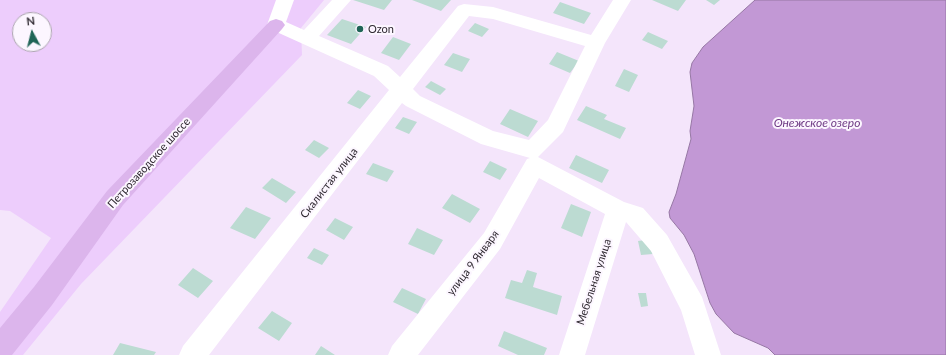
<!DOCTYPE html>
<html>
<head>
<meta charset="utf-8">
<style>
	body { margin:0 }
	#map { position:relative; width:946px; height:355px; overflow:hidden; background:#f4e5fb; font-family:Lato,sans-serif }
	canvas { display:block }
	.north { position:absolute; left:12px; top:12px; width:40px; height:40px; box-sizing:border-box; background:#fcf6ff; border:1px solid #aaa4ad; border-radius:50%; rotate:353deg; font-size:11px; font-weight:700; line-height:16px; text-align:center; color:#2f2931 }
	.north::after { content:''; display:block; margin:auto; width:14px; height:18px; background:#1f6456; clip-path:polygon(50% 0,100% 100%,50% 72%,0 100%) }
</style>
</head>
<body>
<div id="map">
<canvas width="946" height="355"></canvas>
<div class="north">N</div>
</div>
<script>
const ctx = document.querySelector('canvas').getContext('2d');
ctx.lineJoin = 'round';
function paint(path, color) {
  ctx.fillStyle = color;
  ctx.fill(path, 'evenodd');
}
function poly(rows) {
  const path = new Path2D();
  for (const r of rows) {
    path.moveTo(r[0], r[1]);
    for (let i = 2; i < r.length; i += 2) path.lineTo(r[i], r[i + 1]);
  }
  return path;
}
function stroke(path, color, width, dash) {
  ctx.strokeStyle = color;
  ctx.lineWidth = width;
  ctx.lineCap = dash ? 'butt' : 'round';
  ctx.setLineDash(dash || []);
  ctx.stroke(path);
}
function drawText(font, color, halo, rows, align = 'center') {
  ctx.font = font + ' Lato,sans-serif';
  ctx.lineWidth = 4;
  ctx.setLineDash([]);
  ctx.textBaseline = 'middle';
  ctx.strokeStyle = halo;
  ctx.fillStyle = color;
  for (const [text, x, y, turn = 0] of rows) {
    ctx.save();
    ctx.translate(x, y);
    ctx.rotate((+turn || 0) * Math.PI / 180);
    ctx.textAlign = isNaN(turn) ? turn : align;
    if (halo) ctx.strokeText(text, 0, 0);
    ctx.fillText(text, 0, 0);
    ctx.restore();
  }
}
paint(poly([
	[0,0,324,0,301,28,302,55,81,284,23,355,0,355,0,312,51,238,10,211,0,210],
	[20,20,44,20,44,44,20,44]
]), '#edcdfc');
const water = poly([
	[755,0,946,0,946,355,775,355,768,348,734,333,716,314,710,303,694,254,684,235,670,218,669,212,676,194,691,139,690,131,694,106,690,72,692,63,703,47,755,0]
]);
paint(water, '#c298d5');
stroke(water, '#9677a4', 1);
paint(poly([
	[353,0,392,0,384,10],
	[412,0,451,0,441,11],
	[652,0,686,0,678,11],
	[706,0,720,0,714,5],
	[560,2,591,13,584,24,553,13],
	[342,19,366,27,351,44,327,35],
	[475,23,489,29,482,37,468,31],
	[648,32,668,41,662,49,642,40],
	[393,37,411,44,399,60,381,53],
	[557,52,579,61,570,73,549,64],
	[453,53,470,59,462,72,444,65],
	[624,69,638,75,629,92,615,86],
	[431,81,446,89,440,95,425,87],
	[358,90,371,96,360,109,347,103],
	[586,106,607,115,604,119,626,128,620,139,577,120],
	[510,109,538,121,528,137,500,124],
	[403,117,417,122,409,134,395,128],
	[314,140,329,148,319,158,305,150],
	[576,155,609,170,602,183,569,168],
	[490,161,507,169,500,180,483,172],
	[373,163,394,171,387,182,366,174],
	[272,178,296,192,286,203,262,188],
	[452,194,480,209,470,223,442,208],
	[571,204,591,212,582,237,561,228],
	[246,207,271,218,255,239,230,228],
	[335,218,353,227,344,240,326,230],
	[417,228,443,240,434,255,408,244],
	[645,240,653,254,641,255,638,241],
	[314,248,329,255,322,265,307,258],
	[193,268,213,281,198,298,178,285],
	[527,270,537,273,533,287,562,296,557,315,505,298,511,280,522,283],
	[402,288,426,299,418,314,393,302],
	[638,293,646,293,648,306,641,307],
	[272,311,292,323,279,341,258,328],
	[504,331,547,348,544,355,518,355,498,346],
	[120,343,156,352,154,355,113,355],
	[321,346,335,355,315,355]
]), '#bcdbd2');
paint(poly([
	[276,0,294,0,286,22,304,30,332,0,351,0,319,36,388,66,400,77,458,6,464,4,493,7,591,35,613,0,631,0,605,43,563,132,538,157,624,202,643,208,667,235,702,297,721,355,695,355,681,310,651,251,626,222,585,355,559,355,605,214,539,178,500,249,418,355,388,355,392,346,484,233,527,159,530,158,481,144,406,106,402,103,209,355,179,355,183,346,389,90,374,76,270,29,267,25,276,0],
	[469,16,493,19,585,46,548,120,529,140,493,131,420,96,413,89,469,16]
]), '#fff');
paint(poly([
	[276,19,282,21,285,25,282,29,123,205,52,305,12,355,0,355,0,328,34,287,107,191,270,21,276,19]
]), '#dcb5ec');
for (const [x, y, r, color] of [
	[360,29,4,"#1f6456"]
]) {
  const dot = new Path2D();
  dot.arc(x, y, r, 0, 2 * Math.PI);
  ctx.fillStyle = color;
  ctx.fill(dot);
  stroke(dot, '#fcf6ff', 1.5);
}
drawText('11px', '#2f2931', '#fcf6ff', [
	["Ozon",368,29]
], 'left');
drawText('11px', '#2f2931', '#fcf6ff', [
	["Петрозаводское шоссе",149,163,-48],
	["Скалистая улица",329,183,-52],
	["улица 9 Января",473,263,-53],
	["Мебельная улица",594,282,-72]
]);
drawText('italic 12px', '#6f3b85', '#fcf6ff', [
	["Онежское озеро",817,123]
]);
</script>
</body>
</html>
